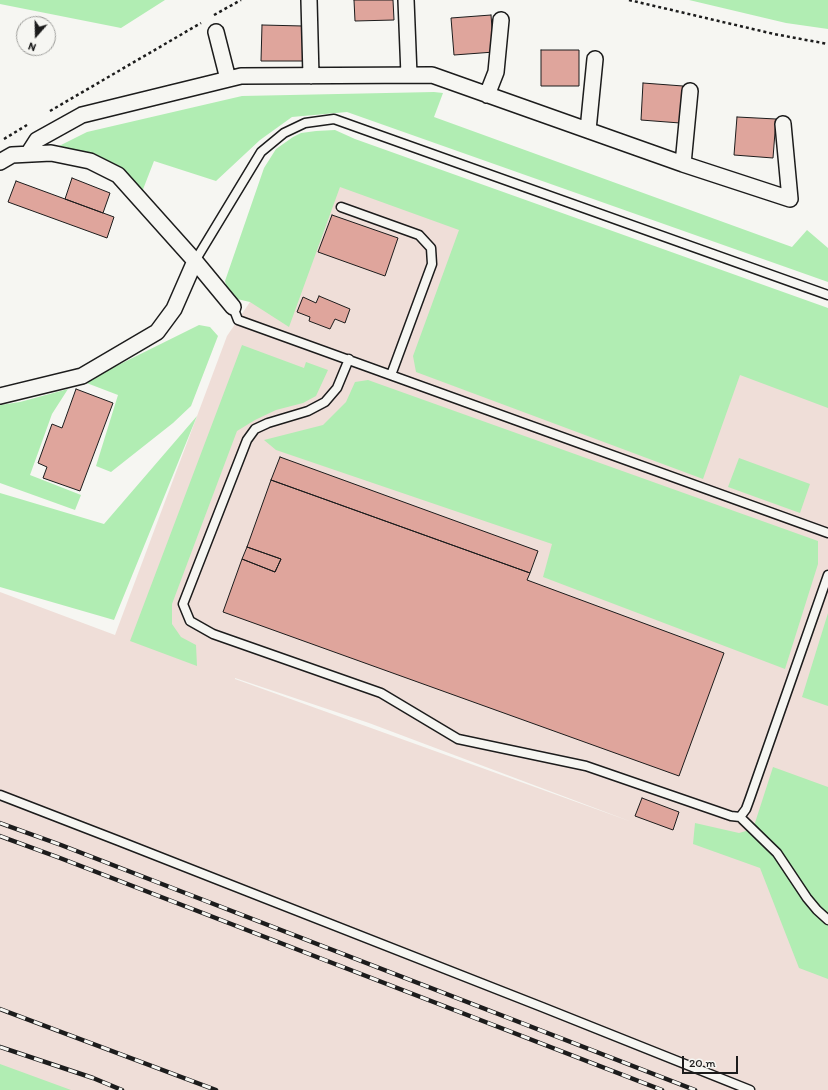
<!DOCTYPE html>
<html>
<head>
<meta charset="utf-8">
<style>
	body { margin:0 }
	#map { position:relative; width:828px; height:1090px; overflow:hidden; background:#f6f6f2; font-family:Itim,sans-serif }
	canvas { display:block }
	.north { position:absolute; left:16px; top:16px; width:40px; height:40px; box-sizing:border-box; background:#f6f6f2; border:1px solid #9f9f9c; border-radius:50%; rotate:200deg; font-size:11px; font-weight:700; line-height:16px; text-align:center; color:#1c1c1c }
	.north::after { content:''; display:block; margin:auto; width:14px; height:18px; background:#1c1c1c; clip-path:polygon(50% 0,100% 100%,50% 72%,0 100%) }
	.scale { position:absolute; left:682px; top:1056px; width:56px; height:18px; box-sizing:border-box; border:2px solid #1c1c1c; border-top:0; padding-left:5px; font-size:12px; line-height:14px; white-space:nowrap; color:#1c1c1c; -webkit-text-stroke:3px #f6f6f2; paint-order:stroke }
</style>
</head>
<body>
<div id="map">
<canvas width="828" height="1090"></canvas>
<div class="north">N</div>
<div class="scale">20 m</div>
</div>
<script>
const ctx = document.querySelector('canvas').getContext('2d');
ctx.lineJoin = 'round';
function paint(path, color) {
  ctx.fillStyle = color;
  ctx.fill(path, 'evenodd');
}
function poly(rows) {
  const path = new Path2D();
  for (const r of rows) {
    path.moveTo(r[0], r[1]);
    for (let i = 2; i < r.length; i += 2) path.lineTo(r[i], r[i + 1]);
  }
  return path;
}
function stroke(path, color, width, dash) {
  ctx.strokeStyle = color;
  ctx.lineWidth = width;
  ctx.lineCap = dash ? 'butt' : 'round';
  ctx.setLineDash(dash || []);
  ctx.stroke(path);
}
paint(poly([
	[307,146,828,337,828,1090,0,1090,0,592,115,635,227,336,250,302],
	[235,678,369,723,632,822,235,679]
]), '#efded8');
paint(poly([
	[0,0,165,0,121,28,0,4],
	[689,0,828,0,828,29,786,23],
	[434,92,443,93,434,117,792,247,807,230,828,248,828,282,347,112,292,117,260,140,216,181,154,161,142,192,53,149,87,132,242,96],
	[335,130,355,139,828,308,828,408,740,375,703,479,416,372,413,356,459,230,340,187,289,327,250,302,237,299,228,291,225,281,264,168,276,149,293,137,301,133,316,131],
	[199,325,210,327,218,336,191,406,173,423,111,472,96,466,118,395,84,382],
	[242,345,304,368,306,362,328,370,316,396,303,403,276,410,255,420,237,431,172,604,172,624,181,637,196,645,197,666,130,641],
	[368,380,818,541,818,564,785,669,543,577,552,544,276,450,264,440,323,425,346,402,355,382],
	[68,389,52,414,30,475,81,495,75,510,0,483,0,405,20,402],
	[197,416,114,620,0,587,0,493,104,524],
	[739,458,810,484,800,513,728,487],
	[828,613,828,706,802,697],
	[773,767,828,787,828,979,799,968,760,868,693,844,695,823,739,833,753,829],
	[0,1064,71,1090,0,1090]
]), '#b1edb3');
const building = poly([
	[354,0,393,0,394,20,355,21,354,0],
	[491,15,494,52,454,55,451,18,491,15],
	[262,25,303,26,303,61,261,61,262,25],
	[541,50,579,50,579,86,541,86,541,50],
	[643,83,683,86,680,123,641,120,643,83],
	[737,117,776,119,773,158,734,155,737,117],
	[72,178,110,193,103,213,65,199,72,178],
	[16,181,114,217,107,238,8,202,16,181],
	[332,215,398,238,385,276,318,252,332,215],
	[319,296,350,309,345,323,335,319,330,329,309,321,310,317,297,312,303,297,316,303,319,296],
	[76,389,113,403,80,491,43,478,47,467,38,463,52,424,62,428,76,389],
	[280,457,538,551,530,573,271,480,280,457],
	[271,480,530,573,527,580,724,653,679,776,223,612,242,559,275,572,281,559,247,547,271,480],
	[247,547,281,559,275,572,242,559,247,547],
	[642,798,679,812,673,830,635,816,642,798]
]);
paint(building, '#dfa59c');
stroke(building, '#1c1c1c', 1);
const lane = poly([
	[341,207,419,235,431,248,432,264,391,375],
	[195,261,261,152,284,133,305,123,334,119,828,295],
	[233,307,238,320,828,533],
	[349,359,337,388,325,402,308,411,268,423,255,429,247,440,183,604,190,621,213,634,381,693,458,739,586,766,731,816,740,817,746,809,750,798,828,575],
	[0,795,119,841,542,1007,750,1090],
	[740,817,777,853,807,898,817,910,828,920]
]);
const street = poly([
	[309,0,311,76],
	[406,0,409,75],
	[216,32,228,79],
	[487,95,496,72,501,20],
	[588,130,595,59],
	[28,154,37,140,82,115,241,76,432,75,683,164,790,199,783,124],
	[0,162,12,155,51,153,90,161,118,175,195,261,233,307],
	[683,164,690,91],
	[0,396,82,376,157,332,174,309,195,261]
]);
stroke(lane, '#1c1c1c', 11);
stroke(street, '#1c1c1c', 18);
stroke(poly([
	[629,0,774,34,828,44],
	[214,15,241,0],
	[50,111,201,23],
	[4,139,27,125]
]), '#1c1c1c', 2.5, [3, 3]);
stroke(lane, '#f6f6f2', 8);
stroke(street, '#f6f6f2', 15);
const rail = poly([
	[0,823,61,845,695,1090],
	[0,836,60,858,662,1090],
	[0,1009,216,1090],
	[0,1047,93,1078,122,1090]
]);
stroke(rail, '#1c1c1c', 4.5);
stroke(rail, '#f6f6f2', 3, [9]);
</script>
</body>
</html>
